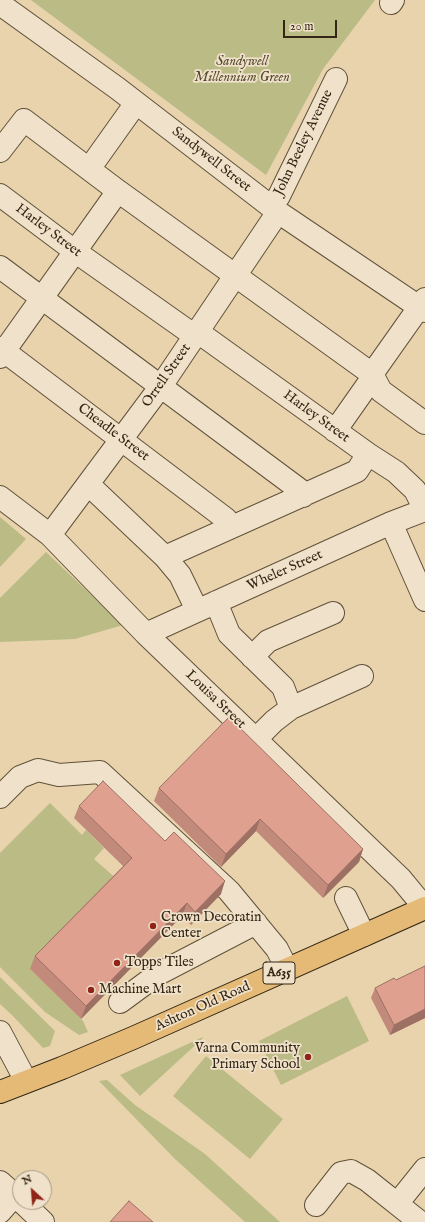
<!DOCTYPE html>
<html>
<head>
<meta charset="utf-8">
<style>
	body { margin:0 }
	#map { position:relative; width:425px; height:1222px; overflow:hidden; background:#e8d3ad; font-family:"IM FELL English",serif }
	canvas { display:block }
	.north { position:absolute; left:12px; top:1170px; width:40px; height:40px; box-sizing:border-box; background:#f0e2ca; border:1px solid #a59782; border-radius:50%; rotate:334deg; font-size:11px; font-weight:700; line-height:16px; text-align:center; color:#342615 }
	.north::after { content:''; display:block; margin:auto; width:14px; height:18px; background:#8f2418; clip-path:polygon(50% 0,100% 100%,50% 72%,0 100%) }
	.scale { position:absolute; left:283px; top:20px; width:54px; height:18px; box-sizing:border-box; border:2px solid #342615; border-top:0; padding-left:5px; font-size:12px; line-height:14px; white-space:nowrap; color:#342615; -webkit-text-stroke:3px #f0e2ca; paint-order:stroke }
</style>
</head>
<body>
<div id="map">
<canvas width="425" height="1222"></canvas>
<div class="north">N</div>
<div class="scale">20 m</div>
</div>
<script>
const ctx = document.querySelector('canvas').getContext('2d');
ctx.lineJoin = 'round';
function paint(path, color) {
  ctx.fillStyle = color;
  ctx.fill(path, 'evenodd');
}
function poly(rows) {
  const path = new Path2D();
  for (const r of rows) {
    path.moveTo(r[0], r[1]);
    for (let i = 2; i < r.length; i += 2) path.lineTo(r[i], r[i + 1]);
  }
  return path;
}
function stroke(path, color, width, dash) {
  ctx.strokeStyle = color;
  ctx.lineWidth = width;
  ctx.lineCap = dash ? 'butt' : 'round';
  ctx.setLineDash(dash || []);
  ctx.stroke(path);
}
function drawText(font, color, halo, rows, align = 'center') {
  ctx.font = font + ' "IM FELL English",serif';
  ctx.lineWidth = 3.5;
  ctx.setLineDash([]);
  ctx.textBaseline = 'middle';
  ctx.strokeStyle = halo;
  ctx.fillStyle = color;
  for (const [text, x, y, turn = 0] of rows) {
    ctx.save();
    ctx.translate(x, y);
    ctx.rotate((+turn || 0) * Math.PI / 180);
    ctx.textAlign = isNaN(turn) ? turn : align;
    if (halo) ctx.strokeText(text, 0, 0);
    ctx.fillText(text, 0, 0);
    ctx.restore();
  }
}
paint(poly([
	[31,0,375,0,323,69,266,175],
	[0,517,26,539,0,567],
	[46,552,123,625,75,639,0,642,0,598],
	[50,803,82,835,86,830,104,848,94,859,118,880,30,969,83,1021,88,1032,79,1035,45,1012,0,967,0,853],
	[0,977,55,1031,50,1046,43,1048,12,1015,0,1004],
	[347,996,369,1041,281,1085,259,1041],
	[203,1037,202,1039,140,1096,120,1075],
	[206,1056,283,1119,250,1159,173,1096],
	[107,1080,135,1105,205,1154,280,1222,245,1222,175,1159,99,1081]
]), '#bbbb86');
const minor = poly([
	[391,3,393,0],
	[0,4,117,88,278,212,425,311],
	[0,151,24,120,118,191],
	[89,169,136,103],
	[0,195,76,252,195,336],
	[271,207,279,196,336,79],
	[0,267,300,490,303,496],
	[198,332,368,454,396,472,415,490,425,510],
	[0,348,226,519,230,528],
	[0,357,118,191,372,374,381,391,425,423],
	[372,374,425,299],
	[335,431,368,384,374,379],
	[88,484,165,557,357,471,368,454],
	[0,497,50,535,146,634,401,879,425,908],
	[391,523,425,600],
	[50,535,161,386,278,212],
	[165,557,180,575,197,610],
	[216,602,229,634,283,687,291,708],
	[146,634,391,523,425,510],
	[252,657,268,641,333,613],
	[256,739,274,721,291,708,362,676],
	[0,797,20,777,38,770,59,775,100,772,229,891,277,949,287,969],
	[346,898,364,935],
	[120,1002,158,974,256,923],
	[0,1032,26,1081],
	[0,1182,20,1200],
	[22,1202,43,1222],
	[397,1204,425,1169],
	[316,1205,341,1173,351,1171,367,1180,420,1222],
	[0,1212,15,1195]
]);
const highway = poly([
	[0,1092,62,1068,133,1038,425,908]
]);
stroke(minor, '#61513b', 24);
stroke(highway, '#342615', 24);
stroke(minor, '#f0e2ca', 22);
stroke(highway, '#e4ba76', 22);
paint(poly([
	[159,788,363,849,359,862,323,898,256,831,221,867,154,801],
	[79,806,165,841,221,894,191,925,182,916,81,1019,30,969,35,956,123,866,74,818],
	[425,966,425,1018,390,1035,371,998,375,988,396,980]
]), '#c18a7b');
paint(poly([
	[260,819,256,831,221,867,226,854],
	[363,849,359,862,323,898,328,885],
	[225,881,221,894,191,925,195,912],
	[187,903,182,916,81,1019,86,1006],
	[425,1009,425,1018,390,1035,394,1025]
]), '#9d7064');
const building = poly([
	[229,717,363,849,328,885,260,819,226,854,159,788,229,717],
	[103,781,165,841,174,832,225,881,195,912,187,903,86,1006,35,956,132,858,79,806,103,781],
	[425,966,425,1009,394,1025,375,988,394,978,396,980,425,966],
	[129,1201,153,1222,110,1222,129,1201]
]);
paint(building, '#e0a08f');
stroke(building, '#9d7064', 1);
for (const [x, y, r, color] of [
	[153,926,4,"#8f2418"],
	[117,963,4,"#8f2418"],
	[91,990,4,"#8f2418"],
	[308,1057,4,"#8f2418"]
]) {
  const dot = new Path2D();
  dot.arc(x, y, r, 0, 2 * Math.PI);
  ctx.fillStyle = color;
  ctx.fill(dot);
  stroke(dot, '#f0e2ca', 1.5);
}
for (const [x, y, w] of [
	[279,973,32]
]) {
  const box = new Path2D();
  box.roundRect(x - w / 2, y - 11, w, 22, 3);
  ctx.fillStyle = '#f0e2ca';
  ctx.fill(box);
  stroke(box, '#342615', 1);
}
drawText('bold 13px', '#342615', null, [
	["A635",279,973]
]);
drawText('italic 14px', '#564b31', '#f0e2ca', [
	["Sandywell",242,62],
	["Millennium Green",242,78]
]);
drawText('14px', '#342615', '#f0e2ca', [
	["John Beeley Avenue",304,143,-64],
	["Sandywell Street",211,160,38],
	["Harley Street",48,231,37],
	["Orrell Street",167,376,-55],
	["Harley Street",316,417,36],
	["Cheadle Street",113,433,37],
	["Wheler Street",285,571,-24],
	["Louisa Street",215,700,44],
	["Ashton Old Road",203,1007,-24]
]);
drawText('14px', '#342615', '#f0e2ca', [
	["Crown Decoratin",161,918],
	["Center",161,934],
	["Topps Tiles",125,963],
	["Machine Mart",99,990],
	["Varna Community",300,1049,"right"],
	["Primary School",300,1065,"right"]
], 'left');
</script>
</body>
</html>
